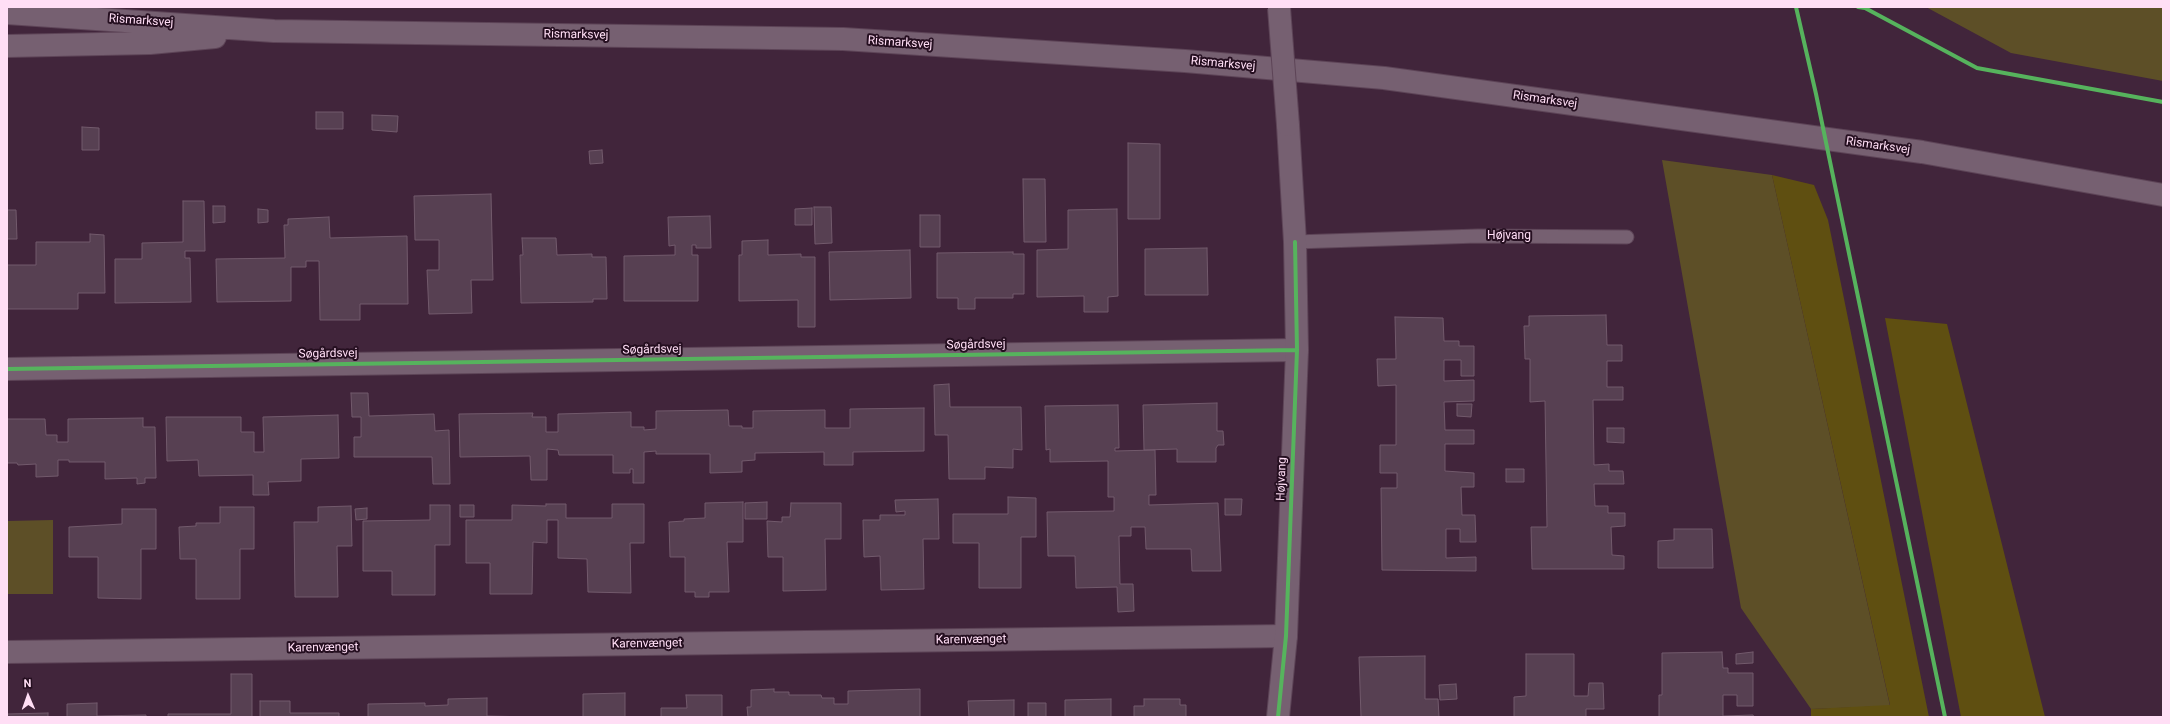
<!DOCTYPE html>
<html>
<head>
<meta charset="utf-8">
<style>
	body { margin:0 }
	#map { position:relative; width:2170px; height:724px; overflow:hidden; background:#41253b; font-family:Roboto,sans-serif }
	canvas { display:block }
	.frame { position:absolute; inset:0; border:8px solid #ffdef5; pointer-events:none }
	.north { position:absolute; left:8px; top:676px; width:40px; height:40px; -webkit-text-stroke:3px #250f20; paint-order:stroke; rotate:358deg; font-size:11px; font-weight:700; line-height:16px; text-align:center; color:#ffdef5 }
	.north::after { content:''; display:block; margin:auto; width:14px; height:18px; background:#ffdef5; clip-path:polygon(50% 0,100% 100%,50% 72%,0 100%) }
</style>
</head>
<body>
<div id="map">
<canvas width="2170" height="724"></canvas>
<div class="frame"></div>
<div class="north">N</div>
</div>
<script>
const ctx = document.querySelector('canvas').getContext('2d');
ctx.lineJoin = 'round';
function paint(path, color) {
  ctx.fillStyle = color;
  ctx.fill(path, 'evenodd');
}
function poly(rows) {
  const path = new Path2D();
  for (const r of rows) {
    path.moveTo(r[0], r[1]);
    for (let i = 2; i < r.length; i += 2) path.lineTo(r[i], r[i + 1]);
  }
  return path;
}
function stroke(path, color, width, dash) {
  ctx.strokeStyle = color;
  ctx.lineWidth = width;
  ctx.lineCap = dash ? 'butt' : 'round';
  ctx.setLineDash(dash || []);
  ctx.stroke(path);
}
function drawText(font, color, halo, rows, align = 'center') {
  ctx.font = font + ' Roboto,sans-serif';
  ctx.lineWidth = 4;
  ctx.setLineDash([]);
  ctx.textBaseline = 'middle';
  ctx.strokeStyle = halo;
  ctx.fillStyle = color;
  for (const [text, x, y, turn = 0] of rows) {
    ctx.save();
    ctx.translate(x, y);
    ctx.rotate((+turn || 0) * Math.PI / 180);
    ctx.textAlign = isNaN(turn) ? turn : align;
    if (halo) ctx.strokeText(text, 0, 0);
    ctx.fillText(text, 0, 0);
    ctx.restore();
  }
}
paint(poly([
	[1926,7,2163,7,2163,81,2011,53],
	[1662,160,1772,175,1890,706,1811,709,1741,608],
	[53,520,53,594,7,594,7,521]
]), '#5d4f27');
paint(poly([
	[1772,175,1814,185,1828,220,1929,717,1811,717,1811,709,1890,705],
	[1885,318,1947,324,2045,717,1961,717]
]), '#5f4f11');
const building = poly([
	[316,112,343,112,343,129,316,129,316,112],
	[372,115,398,116,397,132,372,130,372,115],
	[82,127,99,128,99,150,82,150,82,127],
	[1128,143,1160,144,1160,219,1128,219,1128,143],
	[602,150,603,163,590,164,589,151,602,150],
	[1023,179,1045,179,1046,242,1024,242,1023,179],
	[491,194,493,280,471,280,472,313,429,314,427,270,439,270,439,240,415,240,414,196,491,194],
	[183,201,204,201,205,251,185,251,185,258,190,258,191,302,115,303,115,259,142,259,142,243,183,242,183,201],
	[213,206,225,206,225,222,213,223,213,206],
	[814,207,831,207,832,243,815,244,814,207],
	[812,208,812,225,795,225,795,209,812,208],
	[258,209,268,210,268,222,258,223,258,209],
	[1117,209,1118,296,1108,297,1108,312,1084,312,1084,296,1037,297,1037,250,1068,249,1068,210,1117,209],
	[7,210,16,210,17,239,7,239,7,210],
	[920,215,940,215,940,247,920,247,920,215],
	[710,216,711,248,696,248,696,245,692,245,692,255,698,255,698,301,624,301,624,256,675,255,675,245,669,246,668,217,710,216],
	[329,217,330,238,407,236,408,304,360,304,360,320,320,320,319,261,306,261,306,267,291,267,291,301,217,302,216,259,285,258,284,225,288,225,288,219,329,217],
	[90,234,104,235,105,293,78,293,78,309,7,309,7,265,36,265,36,242,90,242,90,234],
	[522,238,556,238,557,255,592,254,592,257,606,257,607,299,593,299,593,302,521,303,520,255,523,255,522,238],
	[768,240,768,255,801,254,801,257,815,257,815,327,798,327,798,300,739,301,739,255,742,255,742,241,768,240],
	[1207,248,1208,295,1145,295,1145,249,1207,248],
	[910,250,911,298,830,300,829,252,910,250],
	[1013,252,1013,254,1024,254,1024,294,1013,294,1013,298,975,298,975,309,958,309,958,298,937,298,937,253,1013,252],
	[1606,315,1607,345,1622,345,1622,361,1607,361,1607,387,1623,387,1623,400,1593,400,1594,465,1609,464,1609,471,1623,471,1624,484,1594,484,1595,506,1608,506,1608,513,1625,513,1625,526,1611,527,1612,555,1624,556,1624,569,1532,569,1531,527,1547,527,1545,401,1530,402,1530,359,1525,359,1524,326,1529,326,1529,316,1606,315],
	[1395,317,1443,318,1444,341,1459,341,1459,346,1474,346,1474,376,1461,376,1461,360,1444,360,1444,381,1474,380,1474,401,1444,402,1445,430,1474,430,1474,444,1445,444,1445,471,1474,473,1474,487,1461,487,1462,515,1475,515,1476,542,1460,542,1460,529,1446,529,1446,558,1476,557,1476,571,1382,570,1381,488,1397,488,1397,473,1380,473,1380,445,1396,445,1396,385,1378,386,1377,359,1396,359,1395,317],
	[949,384,950,407,1021,407,1022,450,1013,449,1013,468,985,467,985,479,949,479,948,435,935,435,934,385,949,384],
	[351,393,368,393,369,416,434,414,435,431,449,430,450,484,433,484,432,457,354,457,354,437,361,437,361,417,352,417,351,393],
	[1217,403,1217,431,1223,431,1224,445,1218,445,1216,448,1216,462,1177,462,1177,449,1144,450,1143,405,1217,403],
	[1457,404,1472,404,1471,417,1457,416,1457,404],
	[1118,405,1119,448,1115,448,1115,451,1155,450,1156,495,1149,495,1149,505,1218,503,1221,571,1192,571,1191,549,1146,549,1145,527,1131,527,1131,536,1119,536,1120,584,1133,584,1134,611,1118,612,1117,587,1076,588,1075,556,1048,556,1047,512,1114,511,1114,497,1108,497,1108,461,1050,462,1050,449,1046,450,1045,406,1118,405],
	[924,408,924,451,853,452,853,465,824,465,824,452,755,453,755,460,742,461,742,472,710,473,710,454,656,454,656,451,644,452,644,483,633,483,633,469,630,469,630,473,613,473,613,455,559,455,558,450,547,449,547,480,531,480,530,456,460,457,459,414,533,413,532,417,546,417,546,432,558,432,558,414,631,412,631,427,644,427,644,430,656,429,656,411,728,410,729,426,742,426,742,428,753,428,753,411,825,410,825,428,850,428,850,409,924,408],
	[338,415,339,458,301,459,301,481,268,482,269,495,253,495,253,475,199,476,198,460,167,461,166,417,241,417,241,432,254,432,254,452,264,452,263,417,338,415],
	[143,418,143,427,155,427,156,478,145,478,145,483,137,484,137,478,105,479,105,462,69,462,69,460,58,460,58,476,36,477,36,464,18,465,17,463,7,463,7,419,45,419,46,435,57,435,57,442,68,442,68,419,143,418],
	[1607,428,1624,428,1624,443,1607,442,1607,428],
	[1506,469,1524,469,1524,482,1506,482,1506,469],
	[1008,497,1036,498,1036,537,1021,537,1021,588,979,588,979,543,953,543,953,514,1008,514,1008,497],
	[938,499,939,539,923,539,924,589,881,590,880,556,864,557,863,520,880,520,880,515,905,515,905,511,896,512,895,500,938,499],
	[1225,499,1242,499,1241,515,1225,515,1225,499],
	[743,502,743,542,727,542,729,592,709,592,709,597,695,597,695,592,685,592,685,557,670,557,669,522,684,521,684,519,705,518,705,503,743,502],
	[767,502,767,519,745,519,745,503,767,502],
	[791,503,841,503,841,539,825,539,826,590,783,591,783,557,768,557,767,521,782,522,782,517,790,517,791,503],
	[546,504,566,504,566,518,612,518,612,504,644,504,644,543,630,543,631,593,588,592,587,559,558,558,558,520,547,520,547,543,533,542,532,594,490,594,490,563,466,563,466,520,512,520,512,505,546,506,546,504],
	[430,505,450,505,450,545,435,545,435,595,392,595,392,571,363,571,363,521,430,520,430,505],
	[460,505,474,505,474,517,460,517,460,505],
	[351,506,352,546,337,546,338,597,295,597,294,522,318,522,318,507,351,506],
	[220,507,254,507,254,549,240,549,240,599,196,599,196,559,180,559,179,527,196,526,196,523,220,523,220,507],
	[367,508,367,519,356,520,355,509,367,508],
	[122,509,156,509,156,549,141,549,141,599,98,598,98,557,69,557,69,527,122,524,122,509],
	[1674,529,1712,529,1713,568,1658,568,1658,541,1674,540,1674,529],
	[1722,652,1723,668,1728,668,1728,673,1753,673,1753,706,1737,706,1737,695,1723,695,1723,716,1753,715,1754,717,1659,717,1659,695,1662,695,1662,653,1722,652],
	[1753,652,1753,663,1736,664,1736,654,1753,652],
	[1526,654,1574,654,1574,696,1588,696,1589,683,1603,683,1604,709,1586,709,1586,717,1514,717,1514,697,1526,696,1526,654],
	[1425,656,1425,699,1438,699,1439,717,1361,717,1359,657,1425,656],
	[231,674,252,674,252,717,168,717,168,714,231,714,231,674],
	[1456,684,1457,699,1440,700,1439,685,1456,684],
	[774,689,774,692,789,692,789,695,821,695,822,698,834,698,834,704,848,704,848,691,920,689,920,717,748,717,747,707,751,707,751,690,774,689],
	[625,693,625,717,583,717,583,694,625,693],
	[686,695,722,695,722,717,661,717,661,708,687,708,686,695],
	[487,698,487,716,533,717,368,717,368,704,425,703,425,706,448,705,448,699,487,698],
	[1111,699,1111,717,1065,717,1065,700,1111,699],
	[1144,699,1180,699,1180,705,1186,705,1186,717,1134,717,1134,706,1144,706,1144,699],
	[1014,700,1014,717,969,717,968,701,1014,700],
	[260,701,290,701,290,713,339,713,339,717,260,717,260,701],
	[97,703,97,716,146,715,146,717,67,717,67,704,97,703],
	[1028,703,1046,703,1046,717,1028,717,1028,703],
	[48,713,48,717,7,717,7,714,48,713]
]);
paint(building, '#574052');
stroke(building, '#725a6c', 1);
const service = poly([
	[1295,242,1478,236,1627,237]
]);
const minor = poly([
	[7,369,1297,350],
	[7,652,1286,636]
]);
const tertiary = poly([
	[1278,717,1286,636,1297,350,1295,242,1288,125]
]);
const secondary = poly([
	[7,13,274,31,843,39,1185,61,1384,78,1922,152,2163,195],
	[7,46,150,43,215,37]
]);
stroke(service, '#5d4457', 15);
stroke(minor, '#5d4457', 24);
stroke(tertiary, '#5d4457', 24);
stroke(secondary, '#5d4457', 24);
stroke(service, '#766071', 13);
stroke(minor, '#766071', 22);
stroke(tertiary, '#766071', 22);
stroke(secondary, '#766071', 22);
const minorBridge = poly([
	[1279,8,1288,125]
]);
stroke(minorBridge, '#5d4457', 24, []);
stroke(minorBridge, '#766071', 22);
stroke(poly([
	[1796,7,1816,94,1945,717],
	[1858,7,1865,8,1977,68,2163,102],
	[7,369,1297,350],
	[1278,717,1286,636,1297,350,1295,242]
]), '#56b35d', 4);
drawText('12px', '#ffdef5', '#250f20', [
	["Rismarksvej",141,21,4],
	["Rismarksvej",576,35,1],
	["Rismarksvej",900,43,4],
	["Rismarksvej",1223,64,5],
	["Rismarksvej",1545,100,8],
	["Rismarksvej",1878,146,8],
	["Højvang",1509,236],
	["Søgårdsvej",976,345,-1],
	["Søgårdsvej",652,350,-1],
	["Søgårdsvej",328,354,-1],
	["Højvang",1282,479,-88],
	["Karenvænget",971,640,-1],
	["Karenvænget",647,644,-1],
	["Karenvænget",323,648,-1]
]);
</script>
</body>
</html>
